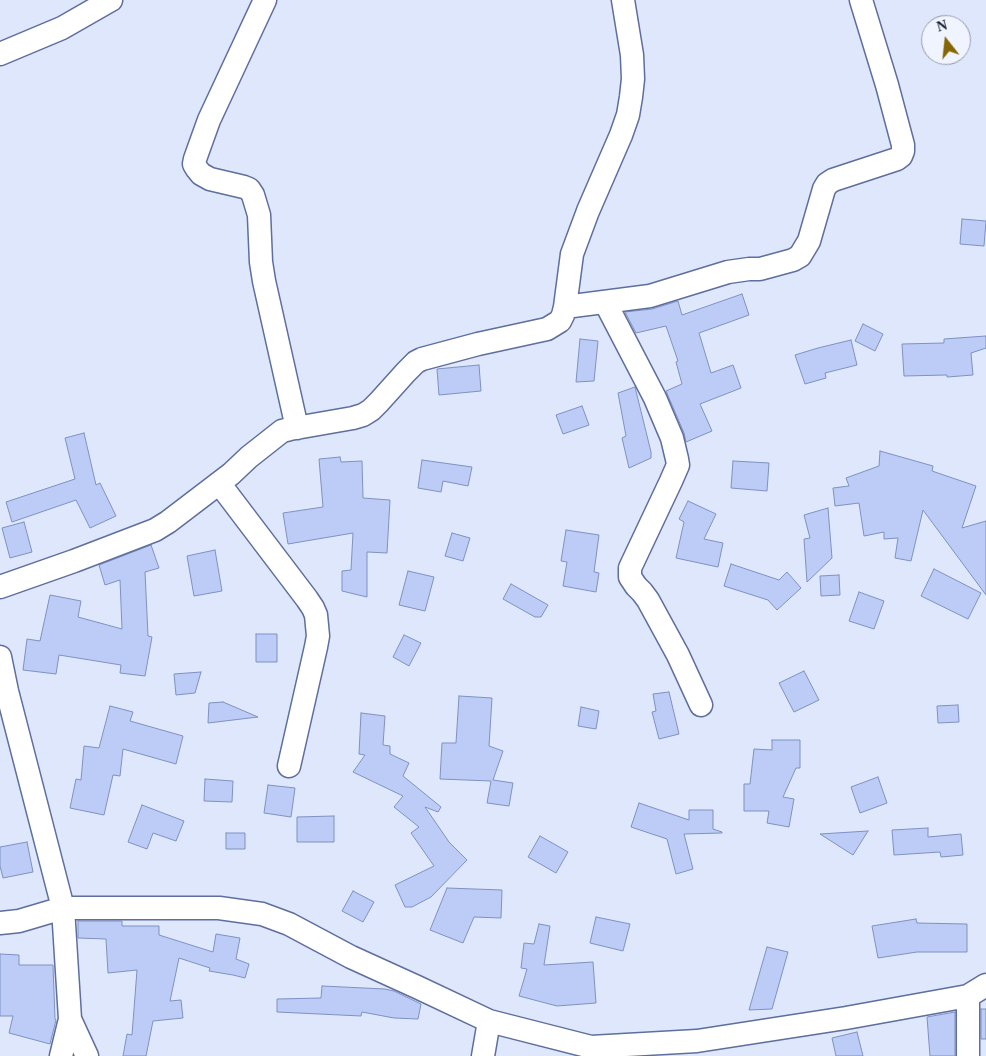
<!DOCTYPE html>
<html>
<head>
<meta charset="utf-8">
<style>
	body { margin:0 }
	#map { position:relative; width:986px; height:1056px; overflow:hidden; background:#dee7fc; font-family:Georgia,serif }
	canvas { display:block }
	.north { position:absolute; left:921px; top:15px; width:50px; height:50px; box-sizing:border-box; background:#f0f4ff; border:1px solid #979caa; border-radius:50%; rotate:344deg; font-size:14px; font-weight:700; line-height:20px; text-align:center; color:#12182b }
	.north::after { content:''; display:block; margin:auto; width:18px; height:22px; background:#856701; clip-path:polygon(50% 0,100% 100%,50% 72%,0 100%) }
</style>
</head>
<body>
<div id="map">
<canvas width="986" height="1056"></canvas>
<div class="north">N</div>
</div>
<script>
const ctx = document.querySelector('canvas').getContext('2d');
ctx.lineJoin = 'round';
function paint(path, color) {
  ctx.fillStyle = color;
  ctx.fill(path, 'evenodd');
}
function poly(rows) {
  const path = new Path2D();
  for (const r of rows) {
    path.moveTo(r[0], r[1]);
    for (let i = 2; i < r.length; i += 2) path.lineTo(r[i], r[i + 1]);
  }
  return path;
}
function stroke(path, color, width, dash) {
  ctx.strokeStyle = color;
  ctx.lineWidth = width;
  ctx.lineCap = dash ? 'butt' : 'round';
  ctx.setLineDash(dash || []);
  ctx.stroke(path);
}
const building = poly([
	[962,219,986,221,984,246,960,244,962,219],
	[742,294,749,315,699,333,711,373,733,365,741,388,700,404,712,431,686,442,684,433,666,391,682,384,676,362,678,361,666,326,636,333,625,312,652,309,678,301,682,315,742,294],
	[863,324,883,334,875,351,855,341,863,324],
	[986,336,986,348,971,353,973,375,947,377,947,375,904,376,902,344,944,343,944,339,986,336],
	[580,339,598,341,594,381,576,382,580,339],
	[851,340,857,365,825,373,826,378,805,384,795,355,818,348,851,340],
	[479,365,481,391,439,395,437,369,479,365],
	[635,387,651,452,651,458,629,468,622,438,626,436,618,393,635,387],
	[582,406,589,425,563,434,556,415,582,406],
	[84,433,96,485,100,483,116,516,90,528,76,500,12,522,6,502,75,479,65,438,84,433],
	[880,451,933,466,932,471,976,486,962,528,986,521,986,595,923,510,911,561,895,558,898,538,884,539,884,532,864,536,859,503,835,506,833,488,849,486,846,478,879,466,880,451],
	[340,457,341,462,362,461,363,498,390,500,387,553,367,552,367,597,342,591,342,571,351,570,353,533,288,544,283,513,323,507,319,459,340,457],
	[422,460,472,467,468,486,443,481,441,492,418,488,422,460],
	[733,461,769,463,767,491,731,488,733,461],
	[688,501,716,514,704,539,723,543,718,567,676,558,684,522,679,519,688,501],
	[828,508,832,558,807,582,804,539,810,538,804,515,828,508],
	[24,522,32,552,10,558,2,528,24,522],
	[566,530,599,535,594,572,599,573,596,592,563,586,567,562,561,561,566,530],
	[452,533,470,538,463,561,445,556,452,533],
	[151,545,159,568,145,572,148,636,152,637,145,676,120,673,121,665,59,655,56,674,23,670,27,639,40,641,50,595,81,601,78,617,122,629,120,580,105,585,99,565,151,545],
	[215,550,222,591,194,596,187,556,215,550],
	[731,564,779,580,787,572,801,588,777,610,768,600,724,586,731,564],
	[934,569,981,593,968,619,921,596,934,569],
	[408,571,434,577,425,611,399,605,408,571],
	[839,575,840,595,821,596,820,576,839,575],
	[511,584,548,605,541,617,535,617,503,599,511,584],
	[859,592,884,601,874,629,849,621,859,592],
	[256,634,277,634,277,662,256,662,256,634],
	[404,635,421,643,409,666,393,657,404,635],
	[804,671,819,700,794,712,779,683,804,671],
	[201,672,195,693,176,695,174,674,201,672],
	[669,692,679,734,659,739,652,712,656,711,653,694,669,692],
	[459,696,492,698,489,746,503,751,493,780,513,783,509,806,487,803,491,781,440,779,442,743,456,743,459,696],
	[223,702,258,717,208,723,209,703,223,702],
	[958,705,959,722,938,723,937,706,958,705],
	[110,706,133,712,130,721,183,736,176,764,123,749,120,776,113,775,104,815,70,808,76,779,81,780,84,746,99,748,110,706],
	[581,707,599,711,596,729,578,726,581,707],
	[361,713,385,716,383,745,390,746,390,754,409,763,403,776,441,807,438,812,425,807,449,842,467,860,431,897,412,907,405,907,395,885,434,866,411,833,419,827,394,807,403,796,353,772,365,755,359,754,361,713],
	[772,740,800,740,800,768,796,768,783,797,794,799,789,827,767,823,769,811,744,811,744,784,750,784,754,749,772,750,772,740],
	[878,777,887,803,860,813,851,787,878,777],
	[205,779,233,781,232,802,204,801,205,779],
	[268,785,295,788,291,817,264,813,268,785],
	[639,803,689,820,689,810,713,810,713,829,722,832,722,833,684,834,693,869,676,874,667,839,631,827,639,803],
	[142,805,184,821,176,841,153,833,147,849,128,842,142,805],
	[334,816,334,842,297,842,297,817,334,816],
	[928,828,928,837,961,834,963,855,941,857,940,852,894,855,892,830,928,828],
	[868,831,853,855,820,834,868,831],
	[226,833,245,833,245,849,226,849,226,833],
	[540,836,568,852,556,873,528,857,540,836],
	[27,842,33,872,3,878,0,866,0,847,27,842],
	[447,888,502,890,501,918,474,917,463,943,430,930,447,888],
	[353,891,374,902,363,922,342,911,353,891],
	[596,917,630,924,623,951,590,943,596,917],
	[916,919,917,923,967,924,967,952,917,952,878,958,872,926,916,919],
	[78,921,122,921,122,926,159,926,159,935,213,952,216,934,240,938,236,959,249,964,245,978,233,975,209,971,210,968,179,958,170,1001,181,1000,183,1018,153,1021,146,1056,123,1056,127,1034,132,1035,137,970,108,973,106,939,78,938,78,921],
	[539,924,550,926,544,965,593,962,596,1003,557,1006,519,996,527,969,521,968,524,943,534,944,539,924],
	[767,947,788,952,772,1009,749,1010,767,947],
	[0,954,19,955,19,965,53,965,55,1019,56,1020,50,1044,9,1033,13,1016,0,1016,0,954],
	[322,986,385,989,394,991,421,1004,418,1019,394,1018,362,1012,361,1016,277,1012,277,999,321,998,322,986],
	[981,1009,986,1009,986,1039,981,1039,981,1009],
	[955,1012,955,1056,930,1056,927,1017,955,1012],
	[857,1032,863,1056,836,1056,832,1038,857,1032]
]);
paint(building, '#bcccf6');
stroke(building, '#7f91c2', 1);
const minor = poly([
	[265,0,209,120,195,159,194,164,197,169,201,174,210,179,244,187,249,189,253,195,259,215,261,262,264,281,297,428],
	[0,54,62,28,111,0],
	[605,302,655,398,672,438,677,459,678,465,671,481,630,568,630,577,636,586,642,592,648,600,678,655,701,705],
	[565,307,650,296,728,272,749,269,760,269,793,260,800,256,809,241,824,189,827,184,833,180,897,159,901,156,903,151,903,145,887,85,861,0],
	[219,483,307,599,313,608,316,615,318,636,316,647,289,766],
	[0,587,74,561,155,530,168,522,231,474,249,457,282,431,290,429,353,418,363,415,371,410,379,402,406,372,416,362,422,359,478,344,547,329,560,321,563,315,565,307,572,254,588,211,621,135,628,115,631,97,633,79,632,55,623,0],
	[0,657,7,691,63,908,70,1019,61,1056],
	[0,923,19,921,63,908,219,908,262,914,289,924,351,957,417,987,489,1021,591,1047,697,1041,846,1018,968,996,986,985],
	[70,1019,87,1056],
	[483,1056,489,1021],
	[968,1056,968,996]
]);
stroke(minor, '#5e6e9e', 25);
stroke(minor, '#fff', 22);
</script>
</body>
</html>
